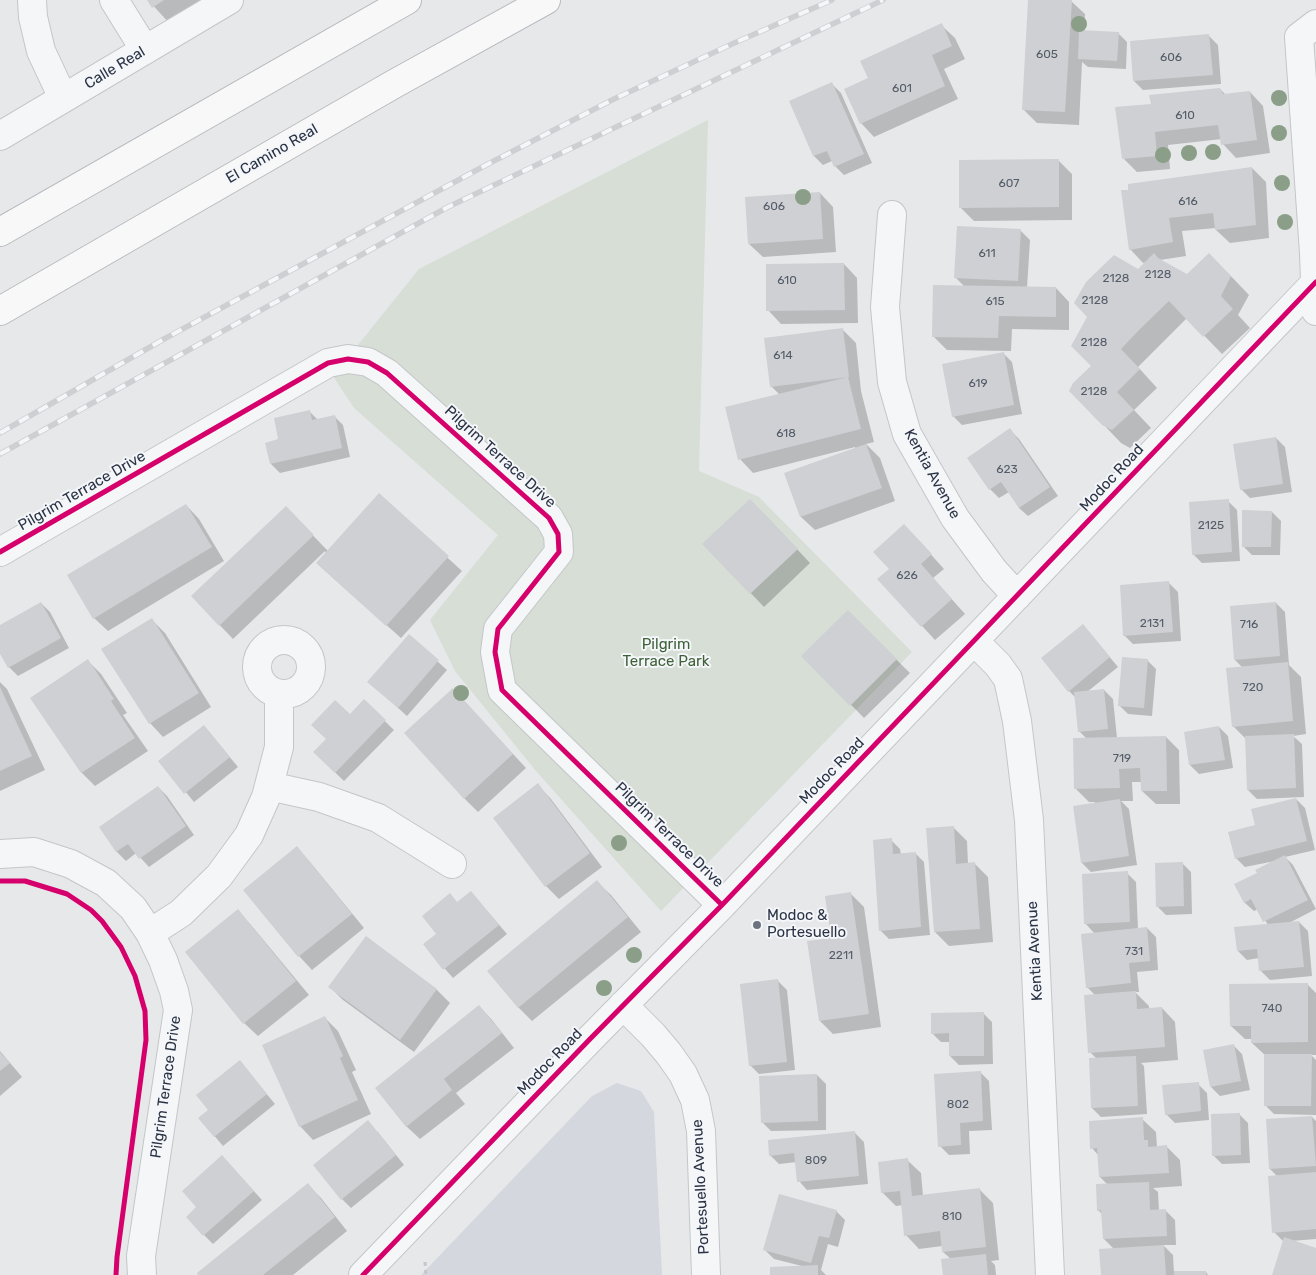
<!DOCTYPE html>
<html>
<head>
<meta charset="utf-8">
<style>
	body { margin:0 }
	canvas { display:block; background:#e6e8ea }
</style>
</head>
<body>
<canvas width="1316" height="1275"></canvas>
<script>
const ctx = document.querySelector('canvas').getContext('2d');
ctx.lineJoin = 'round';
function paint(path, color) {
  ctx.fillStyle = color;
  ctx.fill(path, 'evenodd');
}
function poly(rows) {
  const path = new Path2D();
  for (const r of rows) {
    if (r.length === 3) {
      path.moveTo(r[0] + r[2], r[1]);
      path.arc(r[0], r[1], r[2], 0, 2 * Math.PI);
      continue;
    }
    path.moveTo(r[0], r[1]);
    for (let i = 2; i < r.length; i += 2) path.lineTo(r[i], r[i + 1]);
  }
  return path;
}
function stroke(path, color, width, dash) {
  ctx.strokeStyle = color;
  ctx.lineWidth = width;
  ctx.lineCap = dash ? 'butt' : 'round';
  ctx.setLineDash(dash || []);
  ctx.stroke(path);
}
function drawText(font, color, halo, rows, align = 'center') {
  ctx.font = font + ' Rubik,sans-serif';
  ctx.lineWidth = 4;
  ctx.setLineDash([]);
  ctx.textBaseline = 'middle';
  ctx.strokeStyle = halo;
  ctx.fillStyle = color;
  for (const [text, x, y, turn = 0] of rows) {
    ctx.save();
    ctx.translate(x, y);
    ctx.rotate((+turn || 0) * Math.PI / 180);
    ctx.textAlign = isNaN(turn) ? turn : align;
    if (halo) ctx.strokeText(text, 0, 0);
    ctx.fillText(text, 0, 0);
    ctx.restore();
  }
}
paint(poly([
	[617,1083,641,1091,654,1112,662,1275,421,1275,592,1096]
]), '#d4d7dd');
paint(poly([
	[708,120,699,471,759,497,912,652,661,911,536,771,455,671,430,620,498,535,354,408,333,376,419,269]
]), '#d6ded6');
paint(poly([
	[148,0,209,0,171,25],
	[1029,0,1071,1,1085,14,1084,31,1118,33,1127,42,1126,69,1088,67,1082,62,1079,125,1037,123,1023,109],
	[941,25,955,38,965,59,944,69,958,99,874,137,861,123,869,79],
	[1209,36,1218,45,1221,84,1143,90,1134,81],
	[832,84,841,93,872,163,844,175,835,166,832,161,823,165,814,156,790,102],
	[1220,89,1226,95,1250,92,1263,106,1270,153,1236,158,1223,144,1222,139,1168,145,1170,169,1137,172,1124,159,1152,105],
	[1059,161,1072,174,1072,220,974,221,960,207],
	[1252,168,1266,182,1269,238,1230,243,1216,230,1216,228,1182,231,1186,256,1160,260,1187,275,1227,272,1249,295,1238,315,1250,328,1222,354,1187,318,1138,367,1157,388,1134,410,1151,428,1130,448,1121,443,1103,424,1092,366,1139,270,1147,262,1143,263,1130,249,1122,192],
	[820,193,833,207,836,252,763,257,749,244],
	[1021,231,1030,240,1027,288,1056,288,1069,302,1069,330,1012,329,1011,351,947,350,934,337,965,287,955,277],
	[844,264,857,278,858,323,781,324,768,310],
	[842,329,856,343,861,391,874,442,866,444,880,458,895,501,815,530,801,517,786,474,855,449,855,447,753,473,740,459,780,395,771,386],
	[1003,353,1012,362,1022,414,962,425,953,416],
	[309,411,318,420,334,416,343,425,350,457,280,473,271,464,280,440],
	[1010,430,1019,439,1058,496,1028,516,1019,508,1009,492,999,498,990,489],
	[1276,438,1285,447,1292,492,1250,498,1241,489],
	[379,495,462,571,401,638,331,576,325,551,233,639,192,596,299,521,328,551],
	[1228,501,1237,510,1240,561,1202,563,1193,554],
	[186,505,199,519,224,561,108,631,94,618],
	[1272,512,1281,521,1280,555,1252,555,1243,546],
	[764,514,810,563,764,607,704,544],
	[917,539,944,569,933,578,965,614,935,640,879,579,890,569],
	[1169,583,1178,592,1181,641,1133,644,1124,635],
	[41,603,50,612,69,648,18,676,9,667,0,651,0,626],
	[1276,603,1285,612,1289,665,1301,677,1306,734,1293,736,1302,744,1304,797,1257,799,1248,790,1247,740,1233,726,1243,668,1235,660],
	[848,612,910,673,864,718,803,656],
	[151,619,165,633,211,707,163,737,150,723],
	[1083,625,1118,667,1087,692,1104,690,1113,699,1117,738,1166,737,1179,750,1180,804,1156,804,1142,791,1142,782,1132,782,1133,801,1121,801,1129,809,1137,865,1091,872,1082,863,1095,802,1089,802,1076,789,1087,739,1079,731,1075,697,1069,691],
	[409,636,447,670,407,716,369,682],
	[1147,660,1156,669,1152,716,1128,714,1119,705],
	[88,661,101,674,127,713,123,715,148,751,95,786,82,773,32,698],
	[0,682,7,689,45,770,0,791],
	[364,701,394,730,344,781,314,752],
	[466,703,526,768,478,812,464,798],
	[204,726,238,767,194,802,160,761],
	[1219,727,1228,736,1233,768,1199,774,1190,765],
	[538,785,551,799,602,867,559,899,546,886],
	[158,787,167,796,194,835,149,867,136,853,126,861,117,852,100,828],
	[1296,799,1305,808,1315,850,1285,857,1293,865,1316,909,1289,923,1299,922,1308,931,1312,976,1270,980,1261,971,1259,958,1247,960,1238,951,1268,925,1258,909,1254,911,1245,903,1236,884,1258,874,1275,861,1245,867,1236,858,1257,826],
	[953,827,967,841,968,864,975,864,988,877,993,942,949,946,935,932,927,829],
	[891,840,900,849,901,855,915,853,924,862,930,935,889,939,880,930],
	[297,848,310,862,364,928,312,970,299,956,245,890],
	[1182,863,1191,872,1192,914,1166,915,1157,906],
	[1127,873,1136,882,1138,929,1147,928,1156,937,1158,970,1137,972,1139,992,1135,992,1149,1006,1149,1009,1162,1008,1175,1022,1178,1060,1141,1063,1144,1066,1147,1114,1101,1117,1092,1108,1097,1059,1090,1052,1095,995,1087,987,1095,934,1085,923],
	[597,882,611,895,641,932,532,1021,518,1007],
	[471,892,507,934,453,978,424,945,438,934,458,903],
	[851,894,864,907,881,1027,833,1034,820,1021,832,939],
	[238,911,251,925,309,995,258,1036,244,1023],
	[366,938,437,990,450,1003,414,1052,343,1000,330,987],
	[778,981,787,990,795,1070,759,1074,750,1065],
	[1307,984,1316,993,1316,1055,1311,1055,1316,1060,1316,1115,1274,1114,1265,1105,1266,1056,1252,1043,1252,1039,1245,1039,1231,1026],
	[479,1006,492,1020,514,1048,456,1093,465,1104,420,1139,406,1126],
	[983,1013,992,1022,993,1064,959,1065,950,1056,950,1042,941,1042,932,1033],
	[325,1018,338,1031,356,1070,352,1072,371,1114,313,1140,300,1126],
	[1233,1045,1242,1054,1250,1090,1220,1096,1211,1087],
	[0,1051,22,1077,0,1096],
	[240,1062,275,1104,223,1146,200,1119,210,1111],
	[980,1072,989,1081,992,1130,969,1131,970,1154,949,1155,940,1146],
	[817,1075,826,1084,826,1130,771,1131,762,1122],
	[1198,1084,1207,1093,1209,1120,1175,1123,1166,1114],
	[1239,1114,1248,1123,1250,1163,1222,1164,1213,1155],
	[1312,1117,1316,1121,1316,1239,1291,1241,1316,1249,1316,1275,1274,1275,1284,1241,1283,1241,1274,1232,1278,1177,1270,1169],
	[1142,1119,1156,1132,1157,1147,1167,1147,1180,1160,1182,1186,1153,1188,1158,1192,1159,1211,1166,1211,1175,1220,1176,1245,1163,1245,1173,1255,1174,1273,1206,1272,1208,1275,1102,1275,1114,1249,1104,1239,1103,1215,1098,1210,1108,1185,1100,1177,1098,1155,1092,1148],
	[377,1131,404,1165,351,1208,342,1199],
	[855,1133,864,1142,868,1184,807,1190,799,1181,797,1162,779,1164,770,1155],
	[907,1160,921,1173,923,1196,979,1189,993,1203,999,1260,991,1261,995,1265,996,1275,944,1275,951,1259,943,1252,942,1246,919,1249,906,1235,903,1205,896,1206,882,1192],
	[231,1166,262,1200,213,1244,204,1235],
	[308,1185,321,1198,347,1231,293,1275,200,1275],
	[836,1211,845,1220,838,1247,828,1244,821,1270,826,1275,771,1275,802,1266,774,1259,765,1250]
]), '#0003');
paint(poly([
	[147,0,164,0,152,8],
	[1028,0,1072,0,1065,112,1022,110],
	[942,23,952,46,932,55,945,86,860,124,844,89,868,78,860,61],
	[1079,30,1119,32,1117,61,1078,59],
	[1209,34,1213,75,1133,81,1130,41],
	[832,82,864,154,834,167,827,151,813,156,789,101],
	[1220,88,1223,94,1250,91,1257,140,1221,145,1218,125,1155,132,1157,156,1122,159,1115,107,1151,104,1149,95],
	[1059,159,1059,207,959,208,959,160],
	[1252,167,1256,225,1215,230,1213,213,1169,218,1173,242,1129,250,1121,190,1128,190,1128,184],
	[820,192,823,239,748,244,745,197],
	[957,226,1021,229,1018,281,954,278],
	[1154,253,1158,258,1187,274,1209,253,1231,276,1221,296,1233,309,1203,337,1169,301,1139,330,1121,349,1140,369,1117,392,1134,410,1112,430,1102,425,1069,391,1073,383,1091,366,1071,346,1087,317,1074,303,1086,282,1114,255,1138,269],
	[844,263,845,310,766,311,766,264],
	[933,285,1056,287,1056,317,999,316,998,338,932,337],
	[843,328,849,377,770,387,764,338],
	[1004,352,1014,405,952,417,942,364],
	[848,377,861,429,738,460,725,407],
	[310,410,312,420,335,415,342,448,270,464,265,443,278,439,274,418],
	[1010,428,1050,487,1019,508,1001,482,989,490,967,458],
	[1276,437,1283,484,1240,490,1233,444],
	[866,444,882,488,800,517,784,473],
	[379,493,449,556,386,626,316,563],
	[750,499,798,549,750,594,702,544],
	[1229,499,1232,552,1192,555,1189,502],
	[186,504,212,547,93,619,67,575],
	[286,506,314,535,219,626,191,596],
	[1242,510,1272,511,1271,547,1242,547],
	[904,524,932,554,921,564,952,599,921,627,877,579,889,569,873,552],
	[1169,581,1173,632,1123,636,1120,585],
	[41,602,61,638,8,668,0,654,0,625],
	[1276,602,1280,656,1234,660,1230,606],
	[848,610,897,659,850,706,801,656],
	[152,618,199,693,149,724,101,649],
	[1083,624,1110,657,1068,692,1041,658],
	[409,634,439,660,398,708,367,682],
	[1122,657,1148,659,1144,708,1118,706],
	[88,659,114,699,111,701,135,738,81,773,30,698],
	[1288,662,1293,721,1232,727,1226,668],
	[0,687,32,756,0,771],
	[453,688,513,754,464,799,404,733],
	[1104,689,1108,729,1078,732,1074,692],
	[364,699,386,720,335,773,313,752,326,739,311,725,335,700,350,714],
	[204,725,230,757,184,794,158,761],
	[1219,726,1225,760,1189,765,1184,732],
	[1294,734,1296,788,1247,790,1245,736],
	[1166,736,1167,791,1141,791,1140,768,1119,769,1120,788,1074,789,1073,738],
	[538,783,590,853,545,887,493,818],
	[158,786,186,826,139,859,128,844,116,852,99,827],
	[1296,798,1307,841,1235,859,1228,832,1255,825,1251,809],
	[1120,799,1129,856,1081,863,1073,806],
	[954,826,956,864,975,862,980,929,934,932,926,828],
	[892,838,893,854,916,852,921,927,879,931,873,840],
	[297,846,352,914,298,957,243,890],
	[1285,855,1308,900,1263,922,1251,899,1244,903,1234,884,1257,873,1255,870],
	[1183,862,1184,906,1156,907,1155,863],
	[1128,871,1130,922,1084,924,1082,874],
	[597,880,628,917,518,1008,487,971],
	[471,891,499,925,443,970,423,944,436,934,422,916,450,893,457,902],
	[851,892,869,1014,819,1021,807,941,831,938,825,896],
	[238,909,296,981,243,1024,185,952],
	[1299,921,1304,967,1259,971,1257,949,1237,951,1234,927],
	[1147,927,1150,961,1129,963,1131,983,1086,988,1081,934],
	[366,936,437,989,400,1040,328,987],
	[778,979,787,1062,749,1066,740,984],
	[1308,983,1308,1042,1251,1043,1251,1026,1230,1026,1229,984],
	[1136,991,1137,1009,1162,1007,1165,1047,1088,1053,1084,995],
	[479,1005,502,1033,444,1079,452,1090,406,1127,375,1088],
	[984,1012,984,1056,949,1056,949,1033,931,1034,931,1013],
	[325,1016,343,1056,340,1058,358,1100,299,1127,262,1045],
	[1234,1044,1241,1081,1210,1087,1203,1050],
	[0,1052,10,1063,0,1071],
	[1264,1054,1312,1054,1311,1106,1264,1106],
	[1136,1056,1138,1106,1091,1108,1089,1058],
	[240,1060,267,1094,214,1137,198,1118,208,1110,196,1095],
	[981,1071,983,1121,960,1123,961,1145,938,1147,934,1074],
	[817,1074,818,1121,761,1123,759,1076],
	[1199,1082,1201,1111,1165,1115,1162,1085],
	[1240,1113,1241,1155,1212,1156,1211,1114],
	[1312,1116,1316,1166,1269,1169,1266,1119],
	[1143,1117,1144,1140,1148,1140,1148,1147,1167,1145,1169,1173,1099,1177,1097,1148,1090,1149,1089,1121],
	[368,1120,396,1155,341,1200,313,1165],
	[855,1131,859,1176,797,1182,794,1153,769,1156,768,1140],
	[222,1155,254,1191,203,1236,186,1217,196,1207,182,1191],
	[908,1158,912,1196,980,1188,986,1247,942,1252,940,1231,904,1236,900,1191,881,1193,878,1162],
	[1316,1172,1316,1229,1272,1233,1268,1176],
	[1149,1182,1150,1210,1166,1209,1167,1236,1103,1239,1101,1210,1097,1211,1096,1184],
	[308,1183,335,1217,263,1275,198,1275,197,1273],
	[779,1194,837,1210,829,1238,819,1236,811,1263,763,1250],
	[1284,1237,1316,1248,1316,1275,1272,1275],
	[1164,1245,1166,1275,1101,1275,1099,1249],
	[986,1254,988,1275,943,1275,941,1259],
	[818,1265,818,1275,770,1275,770,1267],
	[1174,1271,1206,1271,1206,1275,1174,1275]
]), '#ced0d3');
const minor = poly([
	[32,0,33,17,41,51,63,98],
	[114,0,145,50],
	[1316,24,1299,37,1314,253,1316,311],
	[0,136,229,0],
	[892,215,885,307,892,382,907,434,955,518,994,571,1017,596],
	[0,552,328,363,348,359,368,362,387,373,549,518,558,534,559,552,498,629,495,652,502,690,722,905],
	[284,667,27],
	[974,641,998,665,1008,679,1017,721,1029,820,1050,1275],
	[269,786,319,797,378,818,452,864],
	[0,854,34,852,71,864,106,883,133,908,150,933,163,960,174,991,178,1010,141,1256,142,1275],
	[150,933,181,913,219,876,249,835,266,797,279,747,279,695],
	[623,1005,653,1035,669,1054,683,1074,695,1100,701,1131,706,1275],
	[363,1275,590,1039,722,905,1316,282]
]);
const highway = poly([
	[0,232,407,0],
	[0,311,394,84,546,0]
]);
stroke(minor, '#c4c6c8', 30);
stroke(highway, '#b8bbbf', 30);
stroke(poly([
	[425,1262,426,1275]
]), '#c5c6ca', 3, [4, 4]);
stroke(minor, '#f5f6f7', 28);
stroke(highway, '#f8f8f8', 28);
const rail = poly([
	[0,433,164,339,488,164,614,99,732,44,832,0],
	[0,454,448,207,883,0]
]);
stroke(rail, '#cecfd2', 5.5);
stroke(rail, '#f4f6f9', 4, [11]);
stroke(poly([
	[0,552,328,363,348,359,368,362,387,373,549,518,558,534,559,552,498,629,495,652,502,690,722,905],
	[0,881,25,881,67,894,91,910,102,921,121,947,135,976,145,1011,146,1040,117,1257,116,1275],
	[363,1275,590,1039,722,905,1316,282]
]), '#d6006c', 5);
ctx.fillStyle = '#8a9e88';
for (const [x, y] of [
	[1079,24],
	[1279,98],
	[1279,133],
	[1213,152],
	[1189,153],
	[1163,155],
	[1282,183],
	[803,197],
	[1285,222],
	[461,693],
	[619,843],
	[634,955],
	[604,988]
]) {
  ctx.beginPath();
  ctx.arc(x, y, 8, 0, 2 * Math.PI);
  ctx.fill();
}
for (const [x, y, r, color] of [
	[757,925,5,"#6c737f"]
]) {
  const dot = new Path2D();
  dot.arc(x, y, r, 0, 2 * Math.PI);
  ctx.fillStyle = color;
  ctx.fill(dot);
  stroke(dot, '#f4f6f9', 2);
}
drawText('12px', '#545c69', null, [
	["605",1047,55],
	["606",1171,58],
	["601",902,89],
	["610",1185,116],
	["607",1009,184],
	["616",1188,202],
	["606",774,207],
	["611",987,254],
	["2128",1158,275],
	["2128",1116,279],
	["610",787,281],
	["2128",1095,301],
	["615",995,302],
	["2128",1094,343],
	["614",783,356],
	["619",978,384],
	["2128",1094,392],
	["618",786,434],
	["623",1007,470],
	["2125",1211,526],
	["626",907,576],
	["2131",1152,624],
	["716",1249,625],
	["720",1253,688],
	["719",1122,759],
	["731",1134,952],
	["2211",841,956],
	["740",1272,1009],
	["802",958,1105],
	["809",816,1161],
	["810",952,1217]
]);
drawText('15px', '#2b3445', '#f4f6f9', [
	["Calle Real",115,68,-31],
	["El Camino Real",272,154,-30],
	["Pilgrim Terrace Drive",500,457,42],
	["Kentia Avenue",932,474,61],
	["Modoc Road",1112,478,-47],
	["Pilgrim Terrace Drive",82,491,-30],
	["Modoc Road",832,771,-46],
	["Pilgrim Terrace Drive",669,835,44],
	["Kentia Avenue",1035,951,-93],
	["Modoc Road",550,1062,-46],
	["Pilgrim Terrace Drive",166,1087,-82],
	["Portesuello Avenue",701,1187,-93]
]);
drawText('15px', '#3f6138', '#f4f6f9', [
	["Pilgrim",666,645],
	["Terrace Park",666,662]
]);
drawText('15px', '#2b3445', '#f4f6f9', [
	["Modoc &",767,916],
	["Portesuello",767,933]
], 'left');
</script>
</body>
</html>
